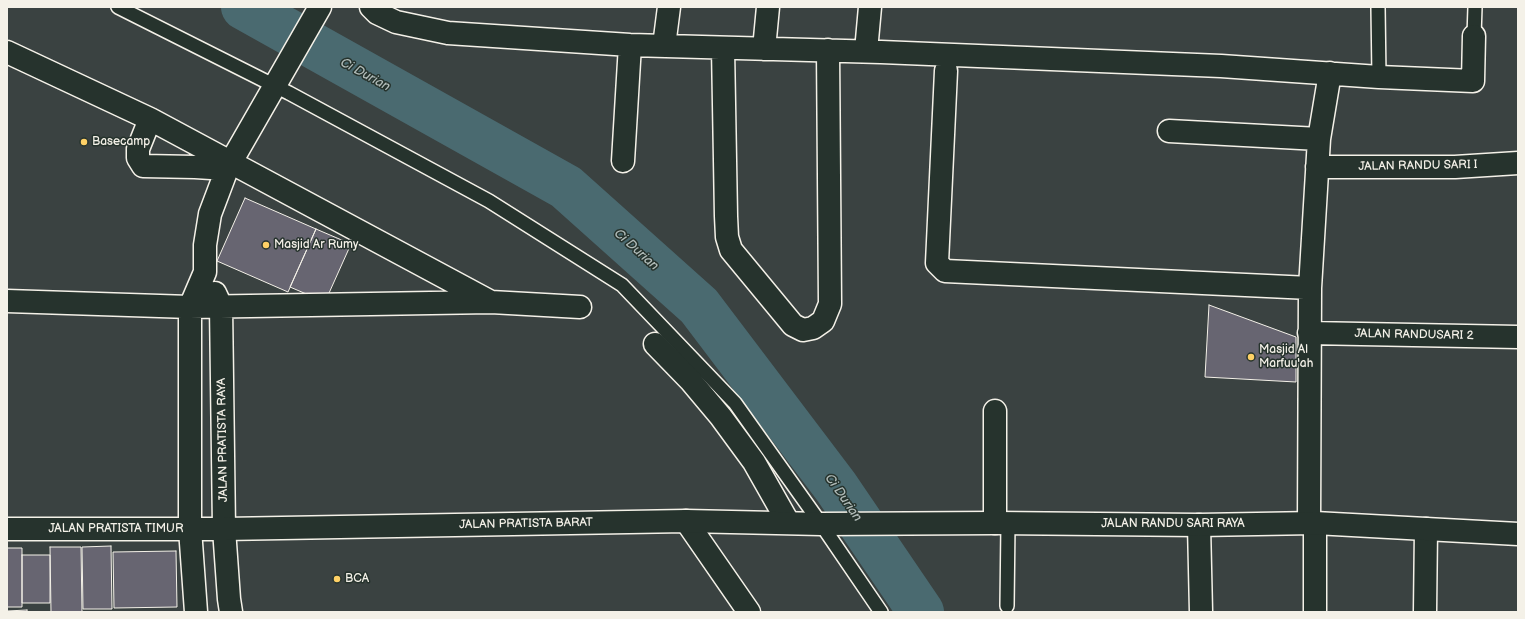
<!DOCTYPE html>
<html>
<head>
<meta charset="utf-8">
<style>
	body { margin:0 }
	#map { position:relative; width:1525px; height:619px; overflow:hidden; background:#3a4241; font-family:"Balsamiq Sans",sans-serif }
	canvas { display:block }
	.frame { position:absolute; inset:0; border:8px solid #f4f1e8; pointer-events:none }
</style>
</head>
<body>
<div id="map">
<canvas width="1525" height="619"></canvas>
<div class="frame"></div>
</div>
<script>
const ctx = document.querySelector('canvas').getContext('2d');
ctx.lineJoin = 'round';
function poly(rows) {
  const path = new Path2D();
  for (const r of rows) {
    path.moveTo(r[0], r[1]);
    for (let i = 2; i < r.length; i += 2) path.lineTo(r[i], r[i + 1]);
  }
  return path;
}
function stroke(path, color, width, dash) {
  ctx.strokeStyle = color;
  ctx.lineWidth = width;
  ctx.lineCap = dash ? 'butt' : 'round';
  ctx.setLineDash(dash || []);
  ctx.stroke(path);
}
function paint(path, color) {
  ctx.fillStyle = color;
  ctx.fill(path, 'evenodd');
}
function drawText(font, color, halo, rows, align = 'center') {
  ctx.font = font + ' "Balsamiq Sans",sans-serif';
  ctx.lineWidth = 3;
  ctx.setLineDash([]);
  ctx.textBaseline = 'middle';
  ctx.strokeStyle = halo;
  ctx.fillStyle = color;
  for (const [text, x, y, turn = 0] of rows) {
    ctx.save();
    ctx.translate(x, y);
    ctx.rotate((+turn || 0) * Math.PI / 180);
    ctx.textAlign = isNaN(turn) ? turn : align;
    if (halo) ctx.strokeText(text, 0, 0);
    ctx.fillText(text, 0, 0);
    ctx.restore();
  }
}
stroke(poly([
	[244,7,566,187,699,306,836,487,921,612]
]), '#4a6a70', 46);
const building = poly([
	[245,198,316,229,288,292,217,261,245,198],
	[316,229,351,244,325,302,290,287,316,229],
	[1209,305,1296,337,1296,382,1205,377,1209,305],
	[111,546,112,609,83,609,82,547,111,546],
	[50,547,81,547,82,612,51,612,50,547],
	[7,548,22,548,22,607,7,607,7,548],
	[176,551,177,607,114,608,113,552,176,551],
	[22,555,50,555,50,603,22,603,22,555],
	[27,610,27,612,7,612,7,611,27,610]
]);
paint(building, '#676571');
stroke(building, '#f4f1e8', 1);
const lane = poly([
	[118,7,289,93,489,201,622,285,735,403,821,524,881,612],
	[1378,7,1379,77],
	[1474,36,1475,7],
	[1007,606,1008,524]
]);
const street = poly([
	[371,7,377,13,396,22,448,33,630,45,881,52,1221,66,1379,77,1473,81,1474,36],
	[664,46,669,7],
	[723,48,726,216,727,237,731,250,793,325,803,330,813,328,823,321,830,304,828,50],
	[764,49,768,7],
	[866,51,870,7],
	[7,52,150,119,489,301],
	[946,71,937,263,945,271,1310,288],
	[150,119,138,149,138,158,143,166,195,167,227,169],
	[1169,131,1319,139],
	[623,161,630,45],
	[1317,167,1455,167,1518,163],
	[215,293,221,306,224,529,229,599,231,612],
	[7,301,190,307,491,302,580,307],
	[1309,333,1518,337],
	[655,344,690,380,721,417,754,462,788,522],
	[686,521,749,612],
	[995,523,995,411],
	[1309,523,1310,288,1319,139,1330,73],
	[1315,523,1315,612],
	[1199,525,1201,612],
	[196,612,190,529,190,307,205,272,205,245,210,214,227,169,320,7],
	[1425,612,1426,529]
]);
const secondary = poly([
	[7,529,224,529,686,521,821,524,995,523,1199,525,1315,523,1518,534]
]);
stroke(lane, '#f4f1e8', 16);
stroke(street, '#f4f1e8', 25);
stroke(secondary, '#f4f1e8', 25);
stroke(lane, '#26332d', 13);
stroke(street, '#26332d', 22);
stroke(secondary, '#26332d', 22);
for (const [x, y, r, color] of [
	[84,142,4,"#ffd166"],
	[266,245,4,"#ffd166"],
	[1251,357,4,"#ffd166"],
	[337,579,4,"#ffd166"]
]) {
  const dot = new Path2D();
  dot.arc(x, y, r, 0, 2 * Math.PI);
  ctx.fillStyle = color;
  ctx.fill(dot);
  stroke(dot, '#26332d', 1.5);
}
drawText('12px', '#f4f1e8', '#26332d', [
	["Basecamp",92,142],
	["Masjid Ar Rumy",274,245],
	["Masjid Al",1259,350],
	["Marfuu'ah",1259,364],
	["BCA",345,579]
], 'left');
drawText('12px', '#f4f1e8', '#26332d', [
	["JALAN RANDU SARI I",1418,166,-1],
	["JALAN RANDUSARI 2",1414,335,1],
	["JALAN PRATISTA RAYA",223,440,-91],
	["JALAN PRATISTA BARAT",526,524,-1],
	["JALAN RANDU SARI RAYA",1173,524],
	["JALAN PRATISTA TIMUR",116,529]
]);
drawText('italic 13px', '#b0bbb8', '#26332d', [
	["Ci Durian",365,75,29],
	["Ci Durian",636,250,42],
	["Ci Durian",843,498,55]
]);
</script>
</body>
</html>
